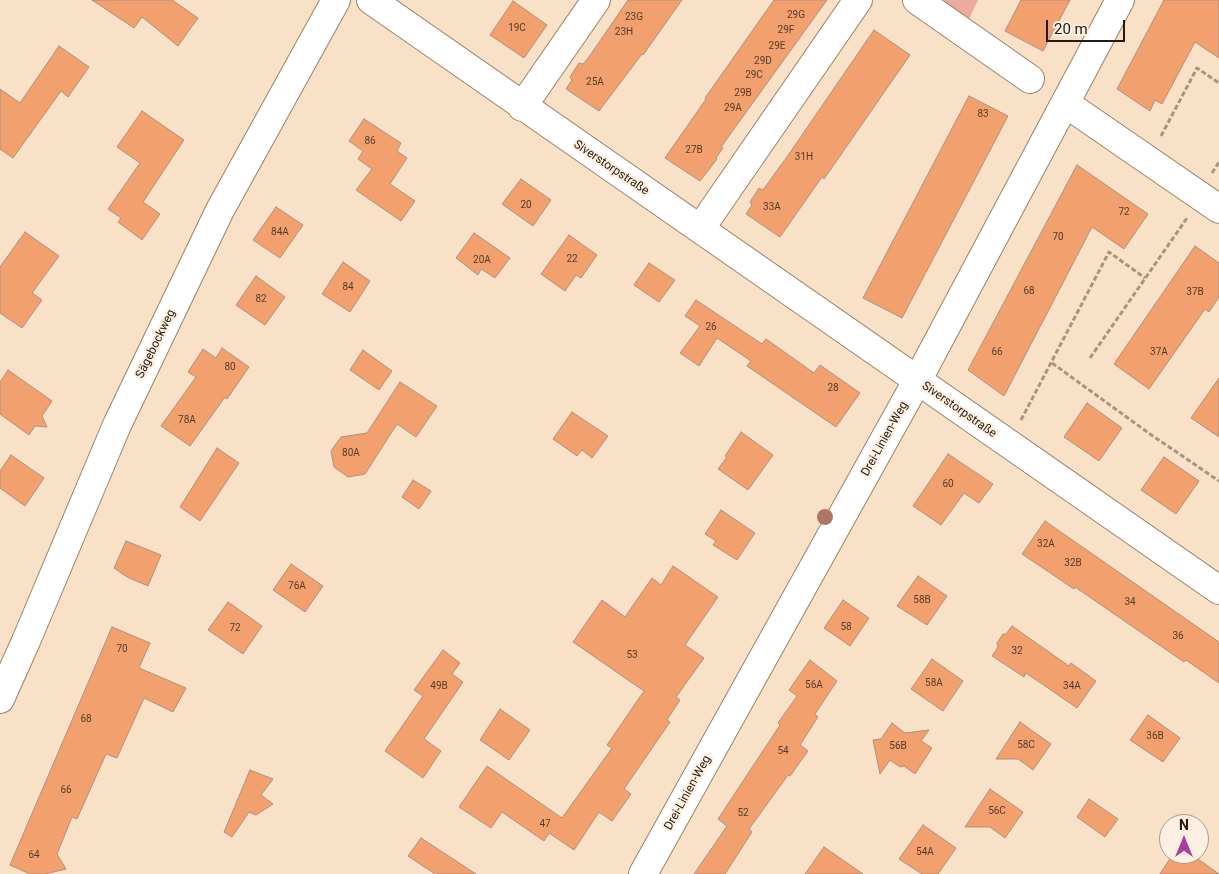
<!DOCTYPE html>
<html>
<head>
<meta charset="utf-8">
<style>
	body { margin:0 }
	#map { position:relative; width:1219px; height:874px; overflow:hidden; background:#f8e1c6; font-family:Roboto,sans-serif }
	canvas { display:block }
	.north { position:absolute; left:1159px; top:814px; width:50px; height:50px; box-sizing:border-box; background:#fef0e0; border:1px solid #a69a8d; border-radius:50%; rotate:0deg; font-size:14px; font-weight:700; line-height:20px; text-align:center; color:#231a11 }
	.north::after { content:''; display:block; margin:auto; width:18px; height:22px; background:#a93e9e; clip-path:polygon(50% 0,100% 100%,50% 72%,0 100%) }
	.scale { position:absolute; left:1046px; top:20px; width:79px; height:22px; box-sizing:border-box; border:2px solid #231a11; border-top:0; padding-left:6px; font-size:15px; line-height:18px; white-space:nowrap; color:#231a11; -webkit-text-stroke:4px #fef0e0; paint-order:stroke }
</style>
</head>
<body>
<div id="map">
<canvas width="1219" height="874"></canvas>
<div class="north">N</div>
<div class="scale">20 m</div>
</div>
<script>
const ctx = document.querySelector('canvas').getContext('2d');
ctx.lineJoin = 'round';
function paint(path, color) {
  ctx.fillStyle = color;
  ctx.fill(path, 'evenodd');
}
function poly(rows) {
  const path = new Path2D();
  for (const r of rows) {
    path.moveTo(r[0], r[1]);
    for (let i = 2; i < r.length; i += 2) path.lineTo(r[i], r[i + 1]);
  }
  return path;
}
function stroke(path, color, width, dash) {
  ctx.strokeStyle = color;
  ctx.lineWidth = width;
  ctx.lineCap = dash ? 'butt' : 'round';
  ctx.setLineDash(dash || []);
  ctx.stroke(path);
}
function drawText(font, color, halo, rows, align = 'center') {
  ctx.font = font + ' Roboto,sans-serif';
  ctx.lineWidth = 4.5;
  ctx.setLineDash([]);
  ctx.textBaseline = 'middle';
  ctx.strokeStyle = halo;
  ctx.fillStyle = color;
  for (const [text, x, y, turn = 0] of rows) {
    ctx.save();
    ctx.translate(x, y);
    ctx.rotate((+turn || 0) * Math.PI / 180);
    ctx.textAlign = isNaN(turn) ? turn : align;
    if (halo) ctx.strokeText(text, 0, 0);
    ctx.fillText(text, 0, 0);
    ctx.restore();
  }
}
paint(poly([
	[942,0,978,0,969,19]
]), '#ebab9e');
const building = poly([
	[92,0,172,0,198,18,178,46,142,17,134,28,92,0],
	[628,0,682,0,643,55,642,54,599,111,566,89,572,80,570,77,579,63,583,64,589,57,628,0],
	[774,0,827,0,721,147,723,148,716,158,717,159,700,181,665,158,706,99,705,98,774,0],
	[1021,0,1070,0,1043,51,1005,31,1021,0],
	[1164,0,1219,0,1219,58,1195,42,1162,104,1155,100,1150,111,1117,89,1164,0],
	[513,1,547,25,524,58,490,35,513,1],
	[874,30,910,55,824,179,822,177,780,237,746,214,752,205,750,202,759,188,763,190,789,154,874,30],
	[59,46,89,67,68,97,61,91,13,158,0,149,0,89,20,103,59,46],
	[969,96,1008,116,902,318,863,298,969,96],
	[142,111,184,140,143,202,160,214,142,240,118,222,121,218,108,209,140,163,117,147,142,111],
	[364,119,401,143,397,151,407,158,390,184,415,201,401,221,356,190,372,169,358,159,363,151,349,141,364,119],
	[1077,165,1148,214,1124,249,1092,227,1004,396,968,370,1077,165],
	[521,179,551,200,533,226,502,204,521,179],
	[276,207,303,225,280,258,253,240,276,207],
	[25,232,59,256,32,293,42,300,22,328,0,313,0,267,25,232],
	[474,233,510,258,495,278,481,269,478,275,456,258,474,233],
	[569,235,597,255,581,278,576,275,565,291,541,274,569,235],
	[1195,246,1219,263,1219,297,1209,312,1205,309,1149,389,1114,364,1195,246],
	[343,262,370,281,350,312,322,294,343,262],
	[649,263,675,280,659,302,634,285,649,263],
	[256,276,285,297,265,325,236,305,256,276],
	[696,300,762,344,766,339,814,373,820,365,860,393,836,427,747,366,751,361,717,338,699,366,680,353,700,326,685,316,696,300],
	[222,348,249,367,227,399,225,397,190,446,161,426,196,377,188,372,203,349,216,358,222,348],
	[363,350,392,371,379,390,350,370,363,350],
	[8,370,52,401,42,416,47,427,35,426,29,435,0,414,0,382,8,370],
	[1219,378,1219,437,1191,418,1219,378],
	[400,382,437,406,416,437,397,424,365,474,348,477,334,467,331,451,341,437,367,433,400,382],
	[1087,403,1122,428,1099,461,1064,437,1087,403],
	[572,412,608,436,592,458,582,450,577,456,553,439,572,412],
	[741,432,773,455,748,490,718,469,727,457,725,456,741,432],
	[217,448,239,463,200,521,180,507,217,448],
	[948,454,993,484,979,503,964,493,941,525,913,506,948,454],
	[11,455,44,478,25,506,0,488,0,471,11,455],
	[1164,457,1199,481,1176,514,1141,490,1164,457],
	[413,480,431,491,419,509,402,497,413,480],
	[721,510,755,533,737,560,713,545,716,541,705,534,721,510],
	[1045,521,1219,642,1219,683,1186,660,1184,662,1075,587,1074,589,1022,554,1045,521],
	[126,541,161,555,148,586,127,577,114,568,126,541],
	[291,564,323,586,305,612,273,590,291,564],
	[673,566,718,597,685,645,704,658,676,697,680,700,667,720,670,722,624,789,631,794,612,821,599,812,574,850,549,833,544,841,502,812,491,828,459,807,487,766,562,818,612,748,607,745,644,691,573,642,602,600,625,617,652,578,661,585,673,566],
	[918,576,947,596,927,625,897,606,918,576],
	[843,600,869,618,850,646,824,628,843,600],
	[228,602,262,626,243,654,208,630,228,602],
	[1012,626,1069,666,1071,663,1096,681,1077,708,1026,673,1024,677,992,656,998,647,997,643,1003,634,1006,634,1012,626],
	[112,627,150,643,139,668,186,688,173,712,144,698,117,758,106,754,77,819,72,817,57,854,66,869,45,874,30,874,10,865,112,627],
	[443,650,460,663,452,674,463,682,424,739,441,751,423,778,385,751,423,696,414,690,443,650],
	[932,659,963,681,943,711,911,689,932,659],
	[810,660,837,681,815,714,818,717,800,745,808,751,790,776,788,775,749,829,752,832,725,874,694,874,727,826,718,819,780,725,778,723,797,696,789,690,810,660],
	[500,709,530,730,509,760,480,740,500,709],
	[1148,715,1180,738,1163,762,1130,740,1148,715],
	[1020,722,1051,744,1033,770,1018,759,996,759,1020,722],
	[892,723,905,733,929,730,921,741,932,748,915,774,904,766,900,767,890,760,880,774,873,740,881,739,892,723],
	[250,770,273,779,261,795,273,804,256,815,249,812,232,837,224,832,250,770],
	[990,789,1023,812,1005,838,990,827,965,827,990,789],
	[1089,799,1118,819,1105,837,1077,817,1089,799],
	[923,825,956,848,938,874,922,874,899,859,923,825],
	[421,838,476,874,435,874,408,856,421,838],
	[824,847,863,874,805,874,824,847],
	[1173,854,1191,854,1219,874,1160,874,1173,854]
]);
paint(building, '#f1a06e');
stroke(building, '#ae907f', 1);
const minor = poly([
	[371,0,1219,590],
	[917,0,1030,79],
	[1065,103,1219,209],
	[522,107,596,0],
	[700,229,858,0],
	[0,699,26,641,117,425,220,210,336,0],
	[643,874,917,381,1120,0]
]);
stroke(minor, '#98836a', 30);
stroke(poly([
	[1161,136,1197,68,1219,83],
	[1212,173,1219,162],
	[1090,358,1187,218],
	[1052,363,1150,434,1219,481],
	[1021,420,1109,252,1145,278]
]), '#a79581', 3, [5, 2.5]);
stroke(minor, '#fff', 28);
ctx.fillStyle = '#ae7764';
for (const [x, y] of [
	[825,517]
]) {
  ctx.beginPath();
  ctx.arc(x, y, 8, 0, 2 * Math.PI);
  ctx.fill();
}
drawText('10px', '#563c28', null, [
	["29G",796,15],
	["23G",634,17],
	["19C",517,28],
	["29F",786,30],
	["23H",624,32],
	["29E",777,46],
	["29D",763,61],
	["29C",754,75],
	["25A",595,82],
	["29B",743,93],
	["29A",733,108],
	["83",983,114],
	["86",370,141],
	["27B",694,150],
	["31H",804,157],
	["20",526,205],
	["33A",772,207],
	["72",1124,212],
	["84A",280,232],
	["70",1058,237],
	["22",572,259],
	["20A",482,260],
	["84",348,287],
	["68",1029,291],
	["37B",1195,292],
	["82",261,299],
	["26",711,327],
	["66",997,352],
	["37A",1159,352],
	["80",230,367],
	["28",833,388],
	["78A",187,420],
	["80A",351,453],
	["60",948,484],
	["32A",1046,544],
	["32B",1073,563],
	["76A",297,586],
	["58B",922,600],
	["34",1130,602],
	["58",846,627],
	["72",235,628],
	["36",1178,636],
	["70",122,649],
	["32",1017,651],
	["53",632,655],
	["58A",934,683],
	["56A",814,685],
	["49B",439,686],
	["34A",1072,686],
	["68",86,719],
	["36B",1155,736],
	["58C",1026,745],
	["56B",898,746],
	["54",783,751],
	["66",66,790],
	["56C",997,811],
	["52",743,813],
	["47",545,824],
	["54A",925,852],
	["64",34,855]
]);
drawText('12px', '#231a11', '#fef0e0', [
	["Siverstorpstraße",611,168,34],
	["Sägebockweg",156,344,-64],
	["Siverstorpstraße",959,410,35],
	["Drei-Linien-Weg",885,439,-61],
	["Drei-Linien-Weg",688,793,-61]
]);
</script>
</body>
</html>
